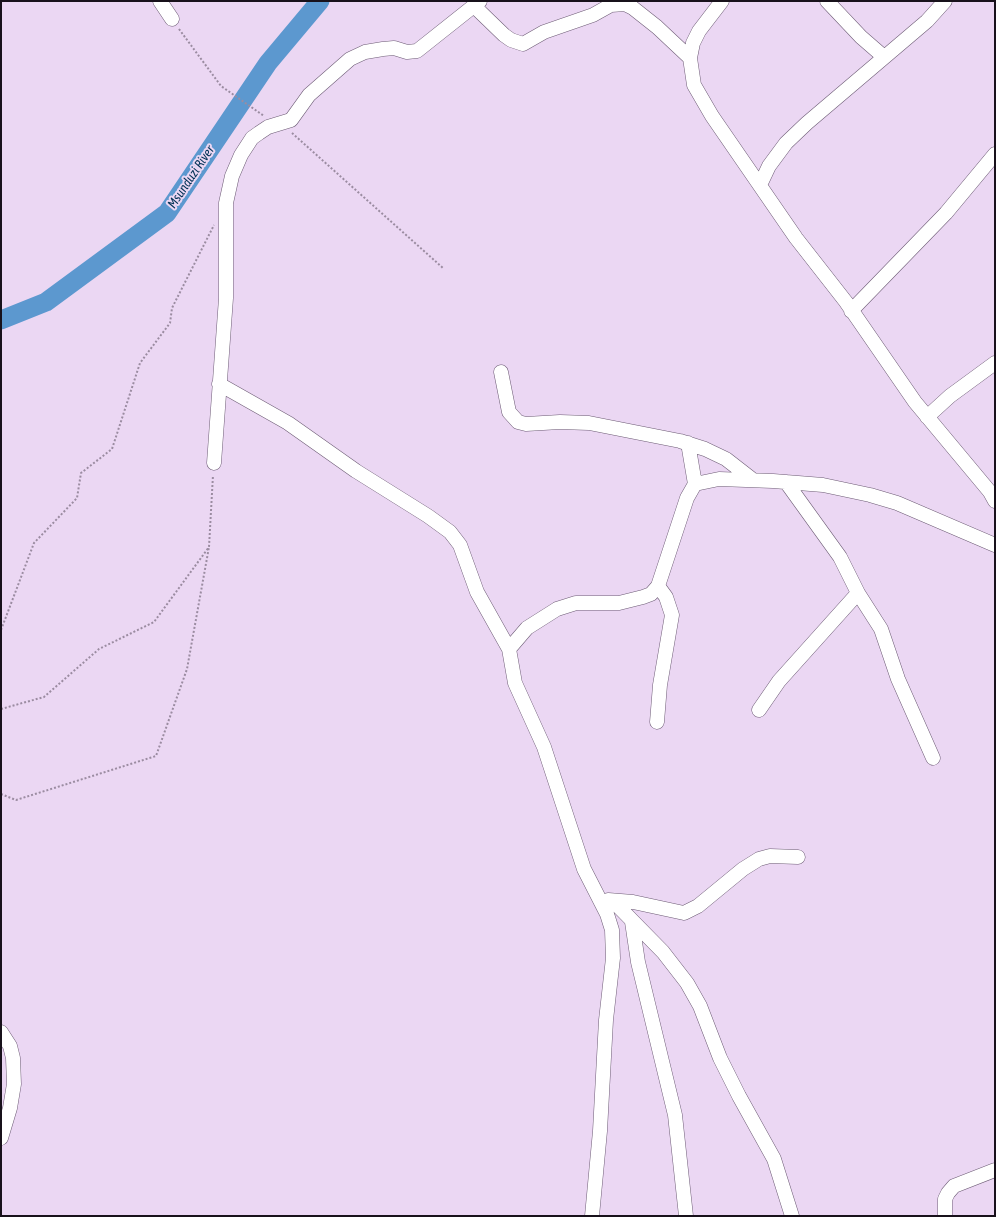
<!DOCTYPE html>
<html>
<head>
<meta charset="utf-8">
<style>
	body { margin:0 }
	#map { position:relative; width:996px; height:1217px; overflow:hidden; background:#ebd7f3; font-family:"Asap Condensed",sans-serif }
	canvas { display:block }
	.frame { position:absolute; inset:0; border:2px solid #18111b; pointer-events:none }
</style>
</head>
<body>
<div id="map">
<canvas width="996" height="1217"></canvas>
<div class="frame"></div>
</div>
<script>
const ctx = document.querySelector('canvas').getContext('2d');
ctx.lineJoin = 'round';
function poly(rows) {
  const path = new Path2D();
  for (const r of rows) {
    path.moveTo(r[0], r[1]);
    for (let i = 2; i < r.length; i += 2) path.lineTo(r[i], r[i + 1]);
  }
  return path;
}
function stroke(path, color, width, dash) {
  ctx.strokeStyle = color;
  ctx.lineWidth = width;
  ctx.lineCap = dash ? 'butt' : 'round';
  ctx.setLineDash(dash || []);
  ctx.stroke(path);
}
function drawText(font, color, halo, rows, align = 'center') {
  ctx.font = font + ' "Asap Condensed",sans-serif';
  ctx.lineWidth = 4;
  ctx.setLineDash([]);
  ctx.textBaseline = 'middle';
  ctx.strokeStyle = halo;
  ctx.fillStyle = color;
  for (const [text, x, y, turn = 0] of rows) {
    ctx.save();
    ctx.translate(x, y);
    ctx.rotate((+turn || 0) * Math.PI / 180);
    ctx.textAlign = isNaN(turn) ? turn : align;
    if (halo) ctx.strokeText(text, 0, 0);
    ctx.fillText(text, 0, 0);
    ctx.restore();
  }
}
stroke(poly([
	[1,320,46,302,167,213,268,63,320,1]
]), '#5c98cf', 19);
const minor = poly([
	[160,1,172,19],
	[722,1,699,31,693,43,690,58,694,85,712,116,796,238,846,302,915,402,990,492,995,501],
	[827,1,861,37,884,57],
	[474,6,504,35,511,40,523,44,544,32,593,15,611,5,625,4,633,8,657,27,690,58],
	[760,185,769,166,786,143,807,123,927,21,945,1],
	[851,311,946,213,995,154],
	[501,372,509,412,518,422,526,424,560,422,589,423,680,441,705,449,726,459,753,480],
	[219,384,288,423,356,471,428,516,450,532,460,545,477,592,509,649],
	[927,417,950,396,995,363],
	[214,463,226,298,226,203,232,176,241,155,252,138,259,133,268,127,291,120,309,95,350,59,365,52,383,49,394,48,407,52,417,51,480,1],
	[786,482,840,557,858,593,881,629,898,679,933,758],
	[695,484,719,479,773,481,823,485,870,495,897,503,995,545],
	[759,710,779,681,858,593],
	[657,722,660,685,672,615,666,597,658,586],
	[608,900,633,902,684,913,698,906,743,869,759,859,770,856,798,857],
	[613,901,663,952,687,983,700,1006,720,1058,739,1096,774,1159,792,1216],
	[632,922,638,962,675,1115,686,1216],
	[1,1032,10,1046,13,1058,14,1084,10,1108,1,1138],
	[592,1216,600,1131,606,1020,613,958,612,930,607,914,584,869,544,747,515,683,509,649,527,628,557,609,576,603,619,603,643,597,651,594,658,586,687,498,695,484,688,443],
	[945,1216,945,1199,948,1193,954,1186,995,1170]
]);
stroke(minor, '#6d5c75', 15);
stroke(poly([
	[179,29,221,86,264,116],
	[292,133,443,268],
	[1,630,34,543,77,498,81,473,112,449,140,363,170,323,172,308,214,225],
	[1,709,44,697,99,649,154,622,209,547,213,475],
	[1,794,16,800,156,756,187,669,209,547]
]), '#9b8ca1', 2, [2, 2]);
stroke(minor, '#fff', 14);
drawText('italic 13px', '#013155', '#ebd7f3', [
	["Msunduzi River",191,177,-56]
]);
</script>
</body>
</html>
